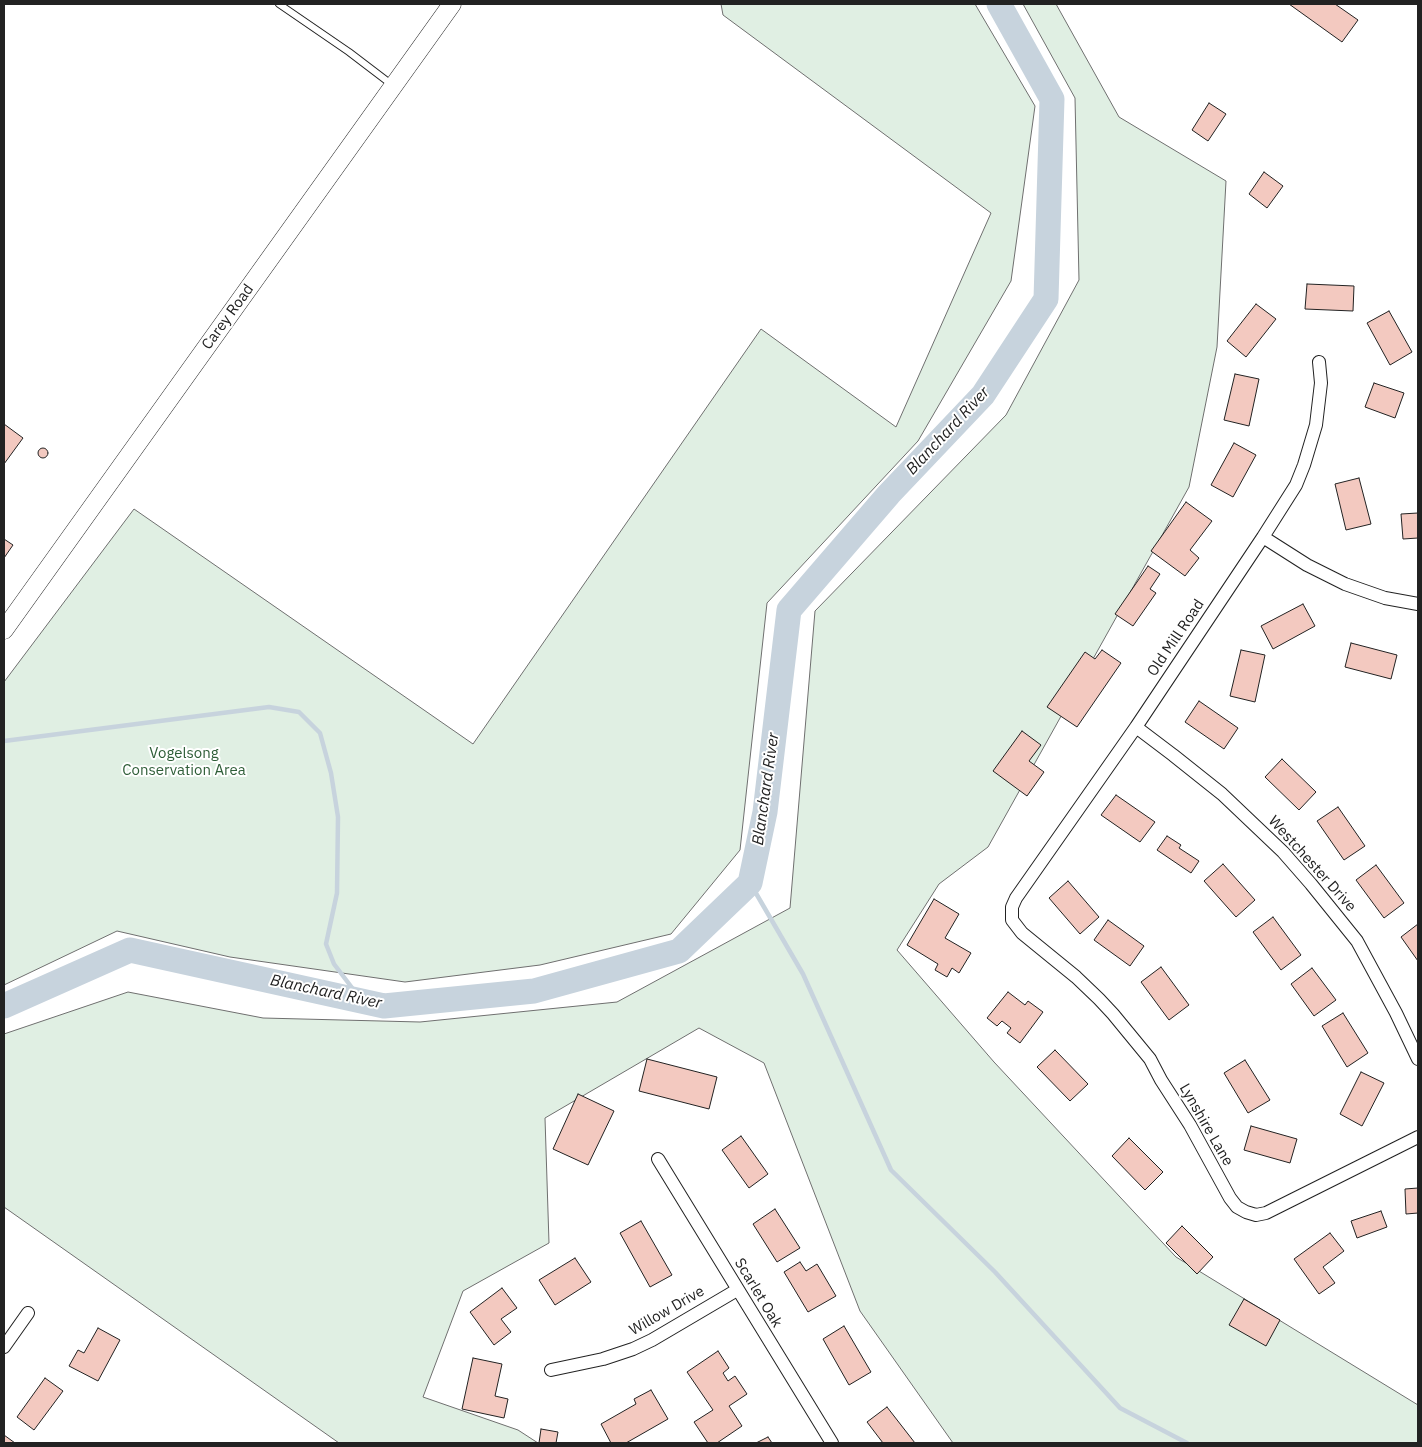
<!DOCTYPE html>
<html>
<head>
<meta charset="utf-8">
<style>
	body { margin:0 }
	#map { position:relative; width:1422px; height:1447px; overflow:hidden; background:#fff; font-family:"IBM Plex Sans",sans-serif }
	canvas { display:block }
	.frame { position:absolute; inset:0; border:5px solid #222; pointer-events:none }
</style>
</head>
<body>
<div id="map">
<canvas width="1422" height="1447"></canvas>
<div class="frame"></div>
</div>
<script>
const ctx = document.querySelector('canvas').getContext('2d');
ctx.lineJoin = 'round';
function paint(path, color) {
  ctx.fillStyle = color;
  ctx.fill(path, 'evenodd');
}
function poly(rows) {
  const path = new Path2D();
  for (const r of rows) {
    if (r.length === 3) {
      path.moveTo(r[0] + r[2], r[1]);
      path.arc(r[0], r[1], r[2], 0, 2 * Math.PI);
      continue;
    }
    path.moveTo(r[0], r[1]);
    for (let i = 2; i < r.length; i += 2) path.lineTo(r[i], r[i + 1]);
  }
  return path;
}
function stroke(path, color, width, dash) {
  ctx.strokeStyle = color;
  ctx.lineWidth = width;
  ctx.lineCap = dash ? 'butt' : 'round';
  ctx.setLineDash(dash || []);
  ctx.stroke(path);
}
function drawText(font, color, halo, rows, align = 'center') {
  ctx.font = font + ' "IBM Plex Sans",sans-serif';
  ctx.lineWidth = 4;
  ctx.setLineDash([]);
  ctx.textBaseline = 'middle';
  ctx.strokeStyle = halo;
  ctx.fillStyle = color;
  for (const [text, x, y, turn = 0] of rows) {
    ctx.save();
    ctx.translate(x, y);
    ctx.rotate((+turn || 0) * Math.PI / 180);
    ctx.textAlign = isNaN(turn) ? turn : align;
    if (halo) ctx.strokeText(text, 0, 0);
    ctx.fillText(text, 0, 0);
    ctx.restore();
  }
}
const green = poly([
	[721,4,975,4,1035,106,1011,281,918,441,767,603,740,850,671,934,540,965,405,982,230,957,117,931,4,985,4,682,134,509,473,744,761,329,896,427,991,213,723,15,721,4],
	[1023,4,1056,4,1119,117,1226,181,1217,347,1189,487,988,847,939,884,897,950,994,1062,1176,1257,1418,1405,1418,1443,953,1443,860,1311,764,1063,699,1028,545,1118,549,1243,463,1291,423,1397,518,1430,538,1443,339,1443,4,1207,4,1034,128,992,263,1018,420,1022,617,1002,790,908,815,611,1006,415,1079,280,1075,98,1023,4]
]);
paint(green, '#e0efe3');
stroke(green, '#6f6f6f', 1);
stroke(poly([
	[4,741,269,707,299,712,320,733,331,773,338,817,337,893,326,944,334,964,362,1001],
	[750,883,803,974,891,1170,995,1272,1120,1408,1187,1443]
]), '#c7d3dd', 4.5);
stroke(poly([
	[4,1006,130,950,384,1006,534,991,679,951,750,883,765,812,789,610,889,494,983,395,1046,299,1052,99,999,4]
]), '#c7d3dd', 25);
const building = poly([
	[1289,4,1335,4,1358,20,1342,42,1289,4],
	[1209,103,1226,114,1208,141,1192,130,1209,103],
	[1264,172,1283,186,1267,208,1249,194,1264,172],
	[1307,284,1354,286,1353,311,1305,309,1307,284],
	[1256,304,1276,319,1246,357,1227,341,1256,304],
	[1389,311,1412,352,1390,365,1367,323,1389,311],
	[1235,374,1259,379,1249,426,1224,420,1235,374],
	[1374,383,1404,393,1395,418,1365,407,1374,383],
	[4,424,23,438,4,464,4,424],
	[1234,443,1256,455,1233,497,1211,485,1234,443],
	[43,453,5],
	[1359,478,1371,524,1346,530,1335,484,1359,478],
	[1186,502,1212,521,1190,550,1199,558,1185,576,1151,551,1186,502],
	[1418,513,1418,538,1403,539,1401,514,1418,513],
	[4,539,13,545,4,558,4,539],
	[1148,566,1160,574,1150,589,1156,593,1133,626,1115,614,1148,566],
	[1303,604,1315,626,1273,649,1261,626,1303,604],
	[1351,643,1397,655,1391,679,1345,667,1351,643],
	[1102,650,1121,663,1077,727,1047,707,1085,652,1095,659,1102,650],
	[1241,650,1265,655,1255,702,1230,696,1241,650],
	[1199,701,1238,728,1224,749,1185,722,1199,701],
	[1022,731,1041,745,1029,761,1044,772,1027,796,993,771,1022,731],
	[1282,759,1316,792,1299,810,1265,777,1282,759],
	[1116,795,1155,822,1140,842,1101,815,1116,795],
	[1338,807,1365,846,1344,860,1317,821,1338,807],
	[1167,836,1181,845,1179,848,1199,861,1191,873,1157,850,1167,836],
	[1223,864,1255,900,1236,917,1204,881,1223,864],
	[1376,865,1404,903,1384,918,1356,880,1376,865],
	[1068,881,1099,917,1080,934,1049,898,1068,881],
	[934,899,959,914,945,938,971,953,959,973,952,968,947,977,935,970,938,964,907,945,934,899],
	[1273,917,1301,955,1281,970,1253,932,1273,917],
	[1108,920,1144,946,1130,966,1094,940,1108,920],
	[1418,924,1418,961,1401,937,1418,924],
	[1161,967,1189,1005,1169,1020,1141,982,1161,967],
	[1312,968,1336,1000,1314,1016,1291,984,1312,968],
	[1008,992,1025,1005,1028,1001,1043,1012,1020,1043,1007,1033,1011,1028,1002,1021,997,1026,987,1018,1008,992],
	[1343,1013,1368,1053,1347,1067,1322,1026,1343,1013],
	[1055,1050,1088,1084,1070,1101,1037,1067,1055,1050],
	[647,1059,717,1077,709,1109,639,1091,647,1059],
	[1245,1060,1270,1100,1248,1113,1224,1073,1245,1060],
	[1361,1072,1384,1083,1362,1126,1340,1114,1361,1072],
	[578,1094,614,1111,588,1165,553,1149,578,1094],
	[1251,1126,1297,1139,1290,1163,1244,1150,1251,1126],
	[741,1136,768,1174,749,1188,722,1150,741,1136],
	[1129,1138,1163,1172,1145,1190,1112,1156,1129,1138],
	[1418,1188,1418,1213,1406,1214,1405,1189,1418,1188],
	[775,1209,800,1248,777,1262,753,1224,775,1209],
	[1381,1211,1387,1227,1357,1238,1351,1221,1381,1211],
	[641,1221,672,1275,650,1287,620,1233,641,1221],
	[1182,1226,1213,1257,1197,1274,1166,1243,1182,1226],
	[1330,1233,1344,1251,1323,1267,1335,1283,1319,1294,1294,1259,1330,1233],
	[575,1258,591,1282,555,1305,539,1280,575,1258],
	[800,1262,806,1271,817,1264,836,1296,808,1312,784,1272,800,1262],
	[502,1288,517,1308,501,1319,511,1332,494,1345,470,1312,502,1288],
	[1244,1299,1280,1320,1266,1346,1229,1325,1244,1299],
	[844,1326,871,1372,849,1385,823,1339,844,1326],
	[98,1328,120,1340,98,1381,69,1366,78,1350,84,1353,98,1328],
	[718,1351,729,1368,723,1373,728,1381,735,1376,747,1394,729,1406,742,1426,717,1443,708,1443,694,1422,713,1410,687,1372,718,1351],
	[473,1358,502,1364,495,1396,508,1399,504,1418,462,1409,473,1358],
	[45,1378,63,1391,34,1430,17,1417,45,1378],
	[651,1390,668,1419,626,1443,611,1443,601,1424,636,1404,634,1399,651,1390],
	[887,1407,915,1443,883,1443,867,1422,887,1407],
	[541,1429,558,1432,556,1443,539,1443,541,1429],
	[4,1435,15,1443,4,1443,4,1435],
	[768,1437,772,1443,756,1443,768,1437]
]);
paint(building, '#f3c9c0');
stroke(building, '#222', 1);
const service = poly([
	[279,4,349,52,391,84]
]);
const minor = poly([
	[1319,362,1321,383,1316,425,1304,465,1296,485,1263,537,1136,727,1016,898,1012,907,1012,920,1022,933,1076,977,1099,999,1113,1014,1150,1059,1161,1080,1190,1125,1230,1198,1237,1207,1246,1212,1256,1215,1266,1213,1418,1137],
	[1263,537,1307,565,1345,584,1385,598,1418,604],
	[1136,727,1173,755,1222,794,1283,852,1311,884,1357,941,1396,1013,1418,1059],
	[658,1159,832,1443],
	[4,1347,28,1313],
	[551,1370,603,1359,633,1349,652,1340,737,1290]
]);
const secondary = poly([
	[4,630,452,4]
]);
stroke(service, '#222', 8);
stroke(minor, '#222', 14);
stroke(secondary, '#222', 19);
stroke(service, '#fff', 6);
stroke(minor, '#fff', 12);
stroke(secondary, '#fff', 18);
drawText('15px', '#222', '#fff', [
	["Carey Road",228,317,-54],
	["Old Mill Road",1176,638,-56],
	["Westchester Drive",1312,864,48],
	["Lynshire Lane",1206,1125,60],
	["Scarlet Oak",758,1293,59],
	["Willow Drive",667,1311,-30]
]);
drawText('15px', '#2f5e38', '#fff', [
	["Vogelsong",184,754],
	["Conservation Area",184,771]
]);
drawText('italic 16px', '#222', '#fff', [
	["Blanchard River",948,431,-47],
	["Blanchard River",766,789,-82],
	["Blanchard River",326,992,12]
]);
</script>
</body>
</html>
